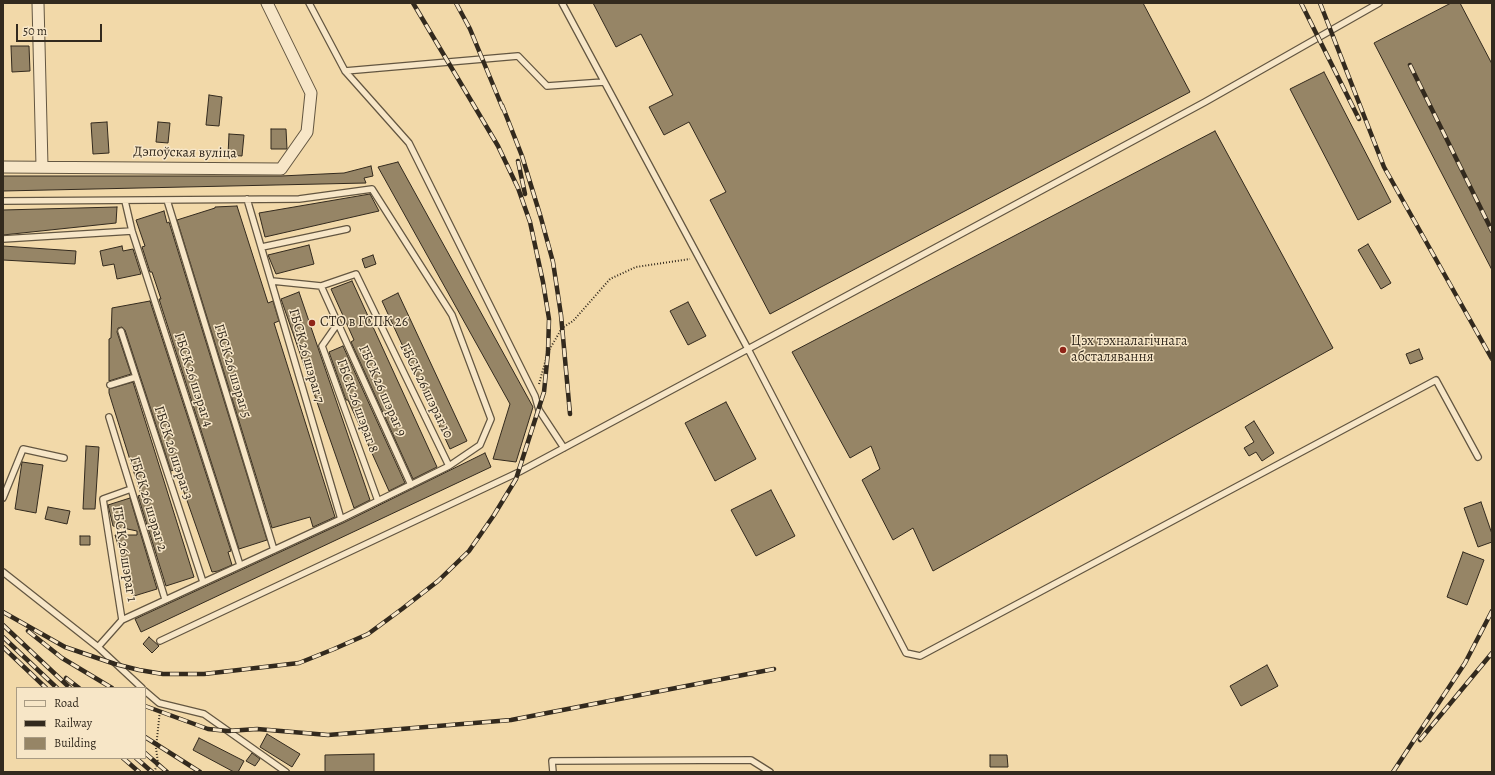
<!DOCTYPE html>
<html>
<head>
<meta charset="utf-8">
<style>
	body { margin:0 }
	#map { position:relative; width:1495px; height:775px; overflow:hidden; background:#f2d9a9; font-family:Alegreya,serif }
	canvas { display:block }
	.frame { position:absolute; inset:0; border:4px solid #332a1e; pointer-events:none }
	.legend { position:absolute; left:16px; top:687px; width:130px; height:72px; box-sizing:border-box; background:#f7e6c7; border:1px solid #a99b83; margin:0; padding:5px 7px; list-style:none; font-size:12px; color:#332a1e }
	.legend li { display:flex; align-items:center; gap:8px; height:20px }
	.legend b { width:20px; border:1px solid #a99b83 }
	.scale { position:absolute; left:16px; top:24px; width:86px; height:18px; box-sizing:border-box; border:2px solid #332a1e; border-top:0; padding-left:5px; font-size:12px; line-height:14px; white-space:nowrap; color:#332a1e; -webkit-text-stroke:3px #f7e6c7; paint-order:stroke }
</style>
</head>
<body>
<div id="map">
<canvas width="1495" height="775"></canvas>
<div class="frame"></div>
<ul class="legend">
<li><b style="height:5px;background:#f7e6c7"></b>Road</li>
<li><b style="height:5px;background:#332a1e"></b>Railway</li>
<li><b style="height:11px;background:#968566"></b>Building</li>
</ul>
<div class="scale">50 m</div>
</div>
<script>
const ctx = document.querySelector('canvas').getContext('2d');
ctx.lineJoin = 'round';
function paint(path, color) {
  ctx.fillStyle = color;
  ctx.fill(path, 'evenodd');
}
function poly(rows) {
  const path = new Path2D();
  for (const r of rows) {
    path.moveTo(r[0], r[1]);
    for (let i = 2; i < r.length; i += 2) path.lineTo(r[i], r[i + 1]);
  }
  return path;
}
function stroke(path, color, width, dash) {
  ctx.strokeStyle = color;
  ctx.lineWidth = width;
  ctx.lineCap = dash ? 'butt' : 'round';
  ctx.setLineDash(dash || []);
  ctx.stroke(path);
}
function drawText(font, color, halo, rows, align = 'center') {
  ctx.font = font + ' Alegreya,serif';
  ctx.lineWidth = 3;
  ctx.setLineDash([]);
  ctx.textBaseline = 'middle';
  ctx.strokeStyle = halo;
  ctx.fillStyle = color;
  for (const [text, x, y, turn = 0] of rows) {
    ctx.save();
    ctx.translate(x, y);
    ctx.rotate((+turn || 0) * Math.PI / 180);
    ctx.textAlign = isNaN(turn) ? turn : align;
    if (halo) ctx.strokeText(text, 0, 0);
    ctx.fillText(text, 0, 0);
    ctx.restore();
  }
}
const building = poly([
	[593,3,1143,3,1190,92,770,314,710,200,726,192,689,122,664,135,649,107,673,95,641,34,616,47,593,3],
	[1451,3,1460,3,1492,64,1492,270,1374,43,1451,3],
	[11,46,29,46,30,71,12,72,11,46],
	[1324,72,1391,202,1358,220,1290,89,1324,72],
	[209,95,222,97,219,126,206,125,209,95],
	[107,122,109,153,93,154,91,123,107,122],
	[158,122,170,123,168,143,156,142,158,122],
	[271,129,286,129,287,149,271,149,271,129],
	[1215,131,1333,348,933,571,913,528,893,540,862,480,880,469,871,446,850,458,792,352,1215,131],
	[229,134,244,135,242,156,228,155,229,134],
	[398,162,533,407,516,462,493,459,510,404,378,167,398,162],
	[371,166,373,176,364,178,366,183,3,191,3,176,281,176,344,173,371,166],
	[370,194,379,211,265,237,259,213,370,194],
	[237,206,268,303,273,301,279,321,274,323,335,517,313,527,310,517,272,528,177,220,215,208,215,207,237,206],
	[117,207,116,223,3,235,3,210,117,207],
	[164,211,167,223,169,222,267,540,239,549,159,299,161,299,152,272,150,272,142,247,145,246,136,220,164,211],
	[1368,244,1391,283,1381,289,1358,250,1368,244],
	[309,245,314,264,276,274,268,255,309,245],
	[3,246,76,251,75,264,3,260,3,246],
	[122,246,123,251,133,249,141,274,117,279,114,264,103,266,100,251,122,246],
	[373,255,376,264,365,268,362,259,373,255],
	[352,281,437,467,413,479,351,342,354,340,331,289,352,281],
	[299,292,370,500,354,508,281,299,299,292],
	[398,293,467,441,450,449,382,301,398,293],
	[150,301,231,551,228,552,232,565,218,571,212,572,176,469,171,471,125,330,122,327,118,328,117,332,131,374,109,381,109,339,111,338,112,308,150,301],
	[688,302,706,336,688,345,670,311,688,302],
	[343,346,405,483,389,491,348,400,346,400,329,352,343,346],
	[1419,349,1423,359,1410,364,1406,354,1419,349],
	[133,382,194,577,166,586,138,496,141,495,109,393,109,389,133,382],
	[726,402,756,459,715,481,685,423,726,402],
	[1254,421,1274,453,1262,461,1256,452,1249,456,1244,448,1254,442,1245,427,1254,421],
	[86,446,99,447,95,509,83,509,86,446],
	[485,453,491,467,141,632,135,619,343,523,485,453],
	[22,462,43,465,36,513,15,509,22,462],
	[771,490,795,536,756,556,731,510,771,490],
	[130,498,157,589,134,596,115,535,137,535,137,531,113,526,108,505,130,498],
	[1481,502,1492,534,1492,542,1478,547,1464,508,1481,502],
	[48,507,70,511,67,524,45,519,48,507],
	[80,536,90,536,90,545,80,545,80,536],
	[1463,552,1484,560,1467,605,1447,597,1463,552],
	[149,637,159,646,152,653,143,644,149,637],
	[1267,665,1278,686,1241,706,1230,686,1267,665],
	[267,734,300,754,292,767,260,747,267,734],
	[199,738,244,761,238,772,234,772,193,750,199,738],
	[252,753,260,759,255,766,246,761,252,753],
	[374,754,374,772,325,772,325,755,374,754],
	[990,755,1007,755,1008,767,990,767,990,755]
]);
paint(building, '#968566');
stroke(building, '#332a1e', 1);
const service = poly([
	[309,3,345,71,409,143,535,396,539,410,564,448],
	[562,3,748,349,1205,102,1379,3],
	[345,71,518,56,547,86,604,82],
	[247,199,341,519],
	[167,200,274,550],
	[3,201,299,199,372,189,452,315,491,419,480,445,449,466,341,519,122,620,98,647],
	[125,201,132,231,240,565],
	[3,239,132,231],
	[262,247,347,229],
	[272,281,321,286,356,274,449,466],
	[321,286,411,485],
	[338,323,322,346,378,501],
	[121,331,203,582],
	[110,385,136,377],
	[109,417,165,599],
	[3,498,23,449,64,458],
	[3,572,98,647,142,688],
	[122,620,103,499,131,489],
	[160,641,519,472,748,349,906,653,920,656,1436,380,1478,457],
	[145,691,159,703,204,714,286,772],
	[553,772,552,761,751,760,770,772]
]);
const minor = poly([
	[38,3,42,166],
	[3,167,281,169,307,132,311,93,267,3]
]);
stroke(service, '#635641', 8);
stroke(minor, '#635641', 13);
stroke(poly([
	[539,384,548,352,562,328,573,321,610,279,636,267,690,259],
	[154,772,158,763,156,748,160,710]
]), '#332a1e', 2, [1, 2]);
stroke(service, '#f7e6c7', 5.5);
stroke(minor, '#f7e6c7', 11);
const rail = poly([
	[456,3,470,29,503,109],
	[1301,3,1359,119],
	[1320,3,1384,167,1492,359],
	[1410,65,1492,231],
	[502,105,522,156,541,218,553,262,561,315,570,414],
	[518,161,525,194],
	[3,612,65,647,115,664,139,670,163,674,204,674,299,663,334,649,368,634,402,609,438,581,469,551,494,515,516,479,544,392,548,352,549,319,543,282,530,222,518,188,498,146,413,3],
	[3,625,70,688],
	[28,631,62,658,112,688],
	[3,637,57,688],
	[3,647,46,688],
	[66,678,79,688],
	[145,706,208,729,228,731,257,729,328,735,511,720,774,669],
	[145,737,200,772],
	[1420,740,1492,653],
	[145,753,167,772],
	[123,758,139,772],
	[136,758,152,772],
	[1393,772,1465,663,1492,611]
]);
stroke(rail, '#332a1e', 4.5);
stroke(rail, '#f7e6c7', 3, [9]);
for (const [x, y, r, color] of [
	[312,323,4,"#8f2418"],
	[1063,350,4,"#8f2418"]
]) {
  const dot = new Path2D();
  dot.arc(x, y, r, 0, 2 * Math.PI);
  ctx.fillStyle = color;
  ctx.fill(dot);
  stroke(dot, '#f7e6c7', 1.5);
}
drawText('14px', '#332a1e', '#f7e6c7', [
	["Дэпоўская вуліца",185,153,1],
	["ГБСК 26 шэраг 7",306,356,74],
	["ГБСК 26 шэраг 5",232,371,73],
	["ГБСК 26 шэраг 4",193,380,72],
	["ГБСК 26 шэраг 9",382,391,66],
	["ГБСК 26 шэраг 10",426,391,64],
	["ГБСК 26 шэраг 8",357,406,70],
	["ГБСК 26 шэраг 3",173,453,72],
	["ГБСК 26 шэраг 2",148,504,73],
	["ГБСК 26 шэраг 1",124,554,81]
]);
drawText('14px', '#332a1e', '#f7e6c7', [
	["СТО в ГСПК 26",320,323],
	["Цэх тэхналагічнага",1071,342],
	["абсталявання",1071,358]
], 'left');
</script>
</body>
</html>
